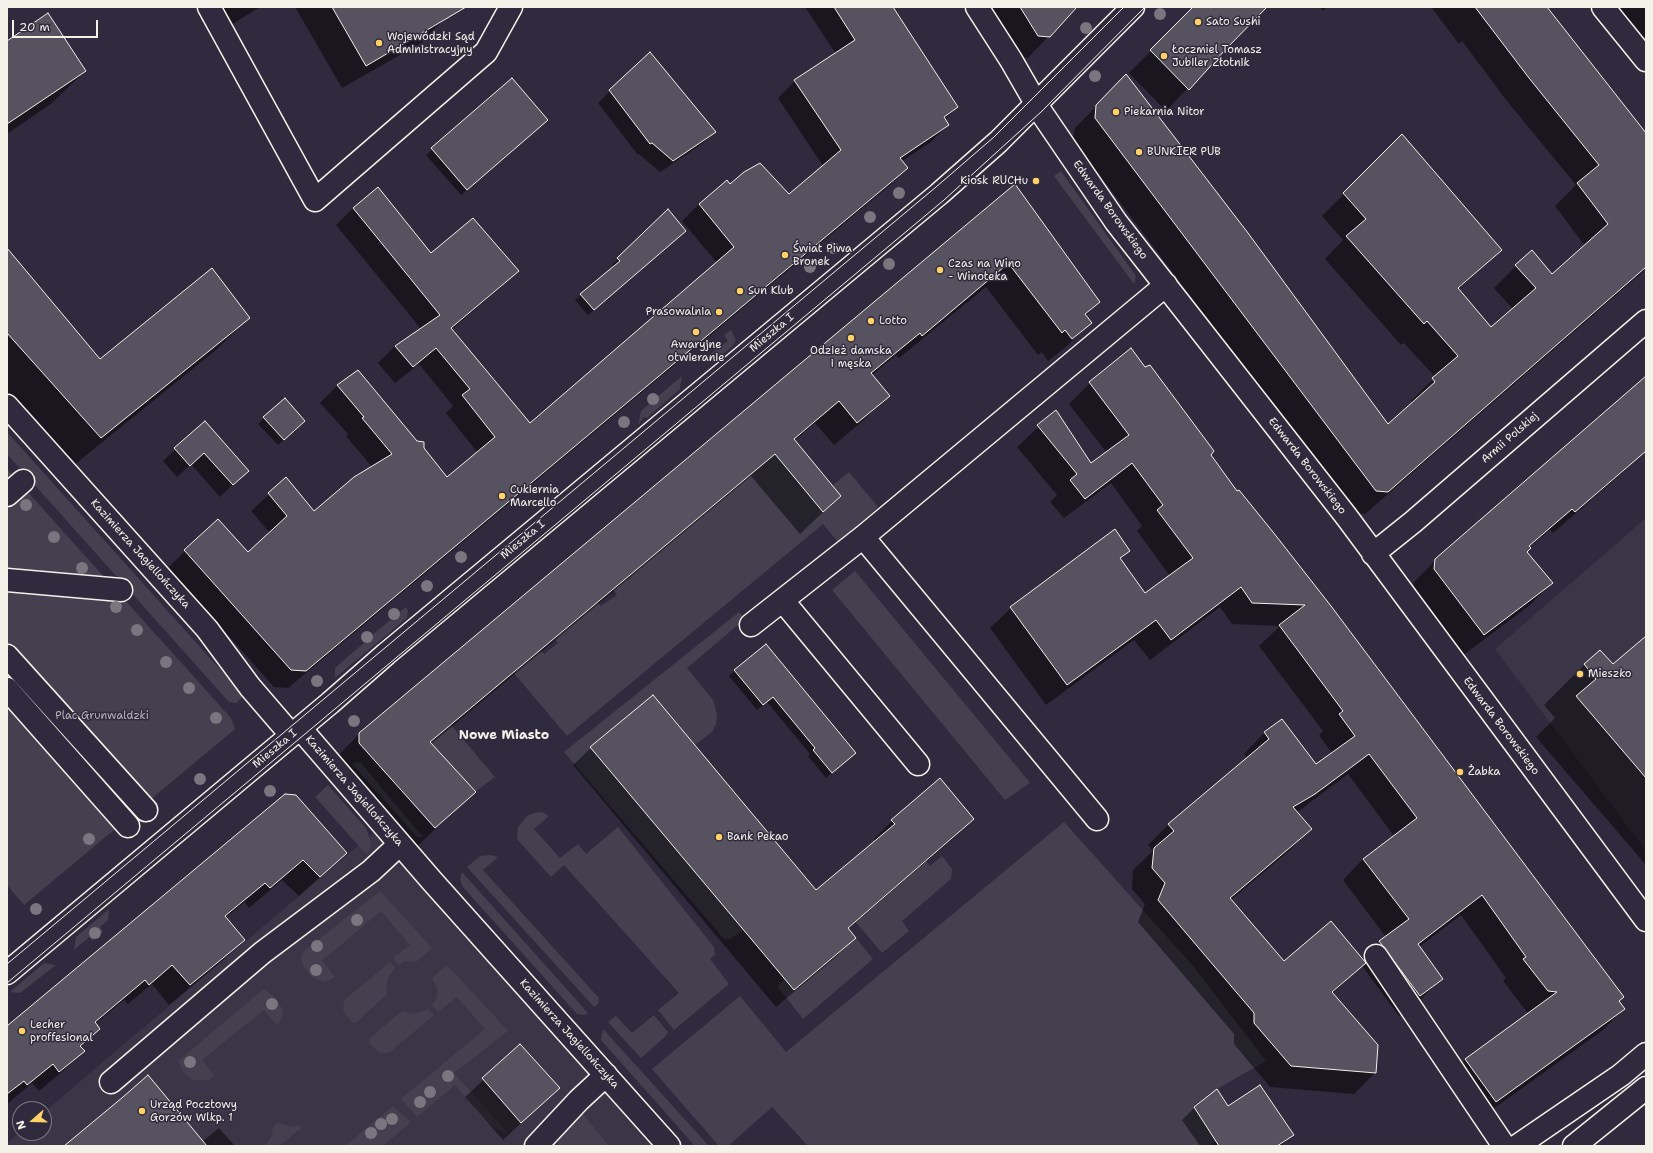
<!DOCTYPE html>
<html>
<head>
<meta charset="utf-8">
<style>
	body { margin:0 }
	#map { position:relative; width:1653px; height:1153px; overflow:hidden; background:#2f2a3d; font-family:"Shantell Sans",sans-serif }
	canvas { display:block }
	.frame { position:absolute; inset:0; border:8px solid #f4f1e8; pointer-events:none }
	.north { position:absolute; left:12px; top:1101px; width:40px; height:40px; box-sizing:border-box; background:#2f2a3d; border:1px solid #7e7a81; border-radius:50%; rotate:250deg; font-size:11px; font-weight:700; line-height:16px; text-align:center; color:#f4f1e8 }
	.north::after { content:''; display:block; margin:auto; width:14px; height:18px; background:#ffd166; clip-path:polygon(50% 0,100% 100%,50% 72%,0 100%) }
	.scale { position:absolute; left:12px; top:20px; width:86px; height:18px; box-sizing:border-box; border:2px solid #f4f1e8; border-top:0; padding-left:5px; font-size:12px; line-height:14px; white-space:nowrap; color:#f4f1e8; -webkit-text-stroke:3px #2f2a3d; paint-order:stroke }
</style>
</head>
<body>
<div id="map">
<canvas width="1653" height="1153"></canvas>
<div class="frame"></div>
<div class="north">N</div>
<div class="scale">20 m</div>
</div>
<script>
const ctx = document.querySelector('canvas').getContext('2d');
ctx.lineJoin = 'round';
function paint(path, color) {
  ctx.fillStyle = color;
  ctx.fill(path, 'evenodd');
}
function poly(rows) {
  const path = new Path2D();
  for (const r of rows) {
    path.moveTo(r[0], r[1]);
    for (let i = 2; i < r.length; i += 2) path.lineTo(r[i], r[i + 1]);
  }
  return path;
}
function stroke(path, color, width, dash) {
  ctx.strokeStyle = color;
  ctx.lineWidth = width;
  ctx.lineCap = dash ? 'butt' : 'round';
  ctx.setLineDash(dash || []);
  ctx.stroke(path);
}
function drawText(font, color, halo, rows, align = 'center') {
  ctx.font = font + ' "Shantell Sans",sans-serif';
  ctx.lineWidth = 3;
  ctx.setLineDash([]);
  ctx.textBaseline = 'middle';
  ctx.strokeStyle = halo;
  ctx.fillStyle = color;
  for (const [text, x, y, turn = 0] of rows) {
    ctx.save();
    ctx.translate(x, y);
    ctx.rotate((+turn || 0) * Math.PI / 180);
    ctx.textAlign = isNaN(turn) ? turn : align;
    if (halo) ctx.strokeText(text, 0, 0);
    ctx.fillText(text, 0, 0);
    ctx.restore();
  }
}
paint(poly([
	[1646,518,1646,851,1495,649],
	[384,824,668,1146,7,1146,7,1143,20,1132,44,1133,44,1112]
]), '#3b3647');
paint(poly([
	[1061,171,1136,276,1134,284,1054,176],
	[731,330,736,340,732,347,713,362,700,361,728,341,724,335],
	[682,376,680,389,647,418,644,417,638,425,641,411,650,403,647,399,654,394,657,397],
	[7,432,244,696,236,703,229,702,7,454],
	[775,454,823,512,841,496,832,486,849,472,878,507,838,542,823,524,567,736,513,672,540,650,544,654,558,643,554,638,597,602,601,606,617,595,613,589],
	[7,469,231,718,235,729,24,905,7,885],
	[855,571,1027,779,1030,783,1005,800,832,590],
	[406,607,408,610,407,618,335,678,335,668,366,641,363,636,367,633,371,636],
	[739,612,745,619,687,668,713,700,717,714,716,724,712,732,695,745,653,695,744,930,730,939,724,939,564,752],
	[451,725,495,777,475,792,429,742],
	[355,762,361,763,423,837,417,837,352,764],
	[328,785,366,828,370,840,371,848,367,855,315,797],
	[542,812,549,816,534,829,560,858,578,844,586,854,618,827,714,947,715,954,710,959,729,984,674,1030,658,1010,679,993,564,865,551,877,517,839,518,827,527,816,534,813],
	[1064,822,1194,967,1266,1061,1217,1089,1194,1106,1216,1141,1209,1146,808,1146,772,1107,728,1146,719,1146,652,1069,740,996,786,1052],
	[491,855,498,857,483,870,599,998,598,1004,594,1007,467,867,480,856],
	[942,856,952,869,951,879,902,921,909,931,882,953,855,921,926,861,930,866],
	[462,872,588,1013,585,1015,577,1014,462,886,460,879],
	[380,891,432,948,416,962,405,961,399,965,393,958,410,945,381,911,322,961,335,977,325,982,313,978,304,967,301,959,303,952],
	[109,909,108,920,100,927,103,932,92,941,89,937,74,950,76,937],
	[856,938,873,959,803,1019,777,986,785,979,794,989],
	[390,962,395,968,388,977,386,988,387,994,357,1022,352,1023,343,1010,344,1000],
	[44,963,56,965,20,993,10,992],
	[447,965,508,1031,454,1073,508,1133,503,1133,486,1122,455,1085,417,1117,401,1099,485,1029,457,997,438,1012,432,1005,436,1000,438,991,432,978],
	[264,989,275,997,283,1010,282,1018,277,1026,264,1010,202,1060,215,1076,208,1080,194,1080,184,1073,178,1061],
	[428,1009,434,1015,389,1053,380,1053,369,1043,370,1038,402,1011,414,1014],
	[654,1015,668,1032,667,1035,641,1058,608,1022,616,1016,632,1033],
	[603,1029,709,1146,695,1146,601,1040],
	[393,1106,411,1122,383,1146,345,1146],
	[583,1114,609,1146,558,1146,558,1138],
	[278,1123,293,1127,298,1125,301,1128,279,1146,265,1146,272,1136,273,1127]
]), '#454050');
paint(poly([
	[207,7,260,7,221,31],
	[295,7,437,7,444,19,421,43,342,88],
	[805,7,892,7,957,107,944,120,948,125,931,142,902,161,907,168,890,185,288,688,274,687,168,568,185,551,248,554,270,533,251,511,286,479,314,512,372,467,346,436,348,434,320,403,337,386,358,371,447,478,478,453,446,413,453,406,419,364,395,383,378,363,395,346,421,329,336,225,353,208,431,254,517,271,500,288,451,330,530,424,717,263,682,221,699,204,730,185,788,195,823,166,778,98,795,81,836,54],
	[985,7,1076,7,1028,58,1017,56],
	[1195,7,1265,7,1166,111,1129,73],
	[1320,7,1327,7,1323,11],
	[1431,7,1546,7,1646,134,1646,269,1365,514,1354,513,1073,140,1075,128,1126,76,1388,425,1413,403,1411,401,1435,377,1404,343,1401,345,1325,259,1343,240,1322,216,1402,136,1501,250,1458,290,1491,329,1513,309,1494,288,1516,266,1552,275,1585,246,1555,206,1576,185,1507,101,1462,41,1459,44],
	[1605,7,1646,7,1646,59],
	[7,42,85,71,52,103,7,134],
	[512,79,541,126,461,195,426,155],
	[610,91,714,132,702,144,660,172,639,154,638,155,598,103],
	[1014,186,1099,302,1085,316,1090,323,1067,346,1048,361,1042,352,1038,355,986,287,899,358,896,355,872,375,888,396,865,419,834,445,815,423,794,441,840,496,800,534,751,476,431,744,474,792,412,851,337,757,360,733],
	[668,211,679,237,588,315,575,300,614,267,612,265],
	[7,249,100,361,249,318,216,350,68,470,7,402],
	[1131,350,1624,1009,1603,1030,1475,1122,1445,1080,1465,1060,1531,1012,1527,1012,1503,981,1506,978,1461,915,1419,947,1441,979,1421,999,1399,1016,1362,966,1332,994,1375,1073,1354,1094,1270,1087,1234,1044,1234,1034,1138,922,1145,904,1132,889,1133,870,1153,851,1148,845,1168,825,1247,758,1244,754,1264,733,1282,721,1316,765,1332,753,1319,735,1323,731,1259,646,1280,626,1232,624,1220,607,1150,660,1134,640,1046,705,990,628,1011,608,1129,550,1120,559,1145,594,1170,576,1137,531,1142,526,1111,483,1064,518,1050,502,1057,495,1017,447,1056,411,1091,465,1107,453,1069,404,1090,383],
	[1348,774,1394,836,1363,859,1343,880,1386,937,1362,960,1283,963,1231,900,1290,850,1310,829,1296,813],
	[1646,376,1646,447,1644,451,1622,473,1553,533,1550,530,1529,547,1525,552,1552,583,1530,605,1462,656,1413,590,1414,582,1436,560],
	[264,418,298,427,278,445,258,424],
	[205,422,235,482,220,497,191,464,177,477,163,461],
	[1646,637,1646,865,1536,737,1555,718,1544,705,1584,665,1600,651,1613,666],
	[735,670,855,753,826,778,808,756,810,754,767,702,757,710,729,676],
	[591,748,816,891,876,841,874,839,892,821,973,819,955,837,848,929,855,938,837,956,776,1007,573,765],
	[285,795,346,853,299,896,282,880,249,908,245,902,225,918,243,940,223,960,169,1005,152,984,128,1004,124,1000,95,1024,99,1029,80,1048,83,1051,63,1071,39,1091,32,1083,7,1104,7,1027],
	[520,1046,558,1088,503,1140,465,1097],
	[1217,1091,1228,1107,1292,1135,1281,1146,1200,1146,1182,1120,1194,1108],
	[219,1128,235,1146,65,1146,202,1142]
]), '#0007');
const building = poly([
	[332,7,466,7,366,66,332,7],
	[834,7,893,7,958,107,944,117,949,125,900,158,908,168,306,671,291,670,184,550,218,519,248,552,287,516,268,493,286,477,314,511,354,477,392,454,362,418,364,417,337,385,358,370,417,441,424,442,424,448,447,477,495,437,462,395,470,389,436,348,413,367,395,346,440,315,353,208,378,187,431,253,473,218,519,271,451,328,530,423,734,247,699,204,727,180,730,184,744,172,760,163,789,194,841,150,794,80,855,40,834,7],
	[1020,7,1077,7,1050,37,1038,36,1020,7],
	[1193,7,1267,7,1225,50,1189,90,1150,50,1193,7],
	[1475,7,1547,7,1646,133,1646,267,1388,492,1376,491,1095,118,1096,105,1126,74,1248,233,1388,424,1435,382,1432,378,1458,356,1427,321,1424,324,1346,236,1366,219,1343,193,1402,134,1502,250,1458,288,1491,327,1536,288,1515,265,1532,250,1552,274,1608,224,1577,183,1599,165,1529,78,1475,7],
	[48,13,86,71,7,124,7,41,48,13],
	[650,52,716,132,673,161,652,143,650,144,609,90,650,52],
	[512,78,548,120,467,190,431,148,512,78],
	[1015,184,1100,302,1085,314,1092,323,1072,339,1065,330,1062,333,1009,264,1004,267,922,336,920,333,871,373,890,396,857,423,839,401,794,439,841,496,823,512,775,454,430,742,476,792,435,828,359,743,359,733,1015,184],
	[668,209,686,231,594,310,580,294,620,261,617,258,668,209],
	[7,248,100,359,212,268,250,318,101,438,7,333,7,248],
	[1131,348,1145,367,1150,365,1214,451,1211,455,1237,491,1239,490,1273,532,1331,606,1624,997,1619,1001,1625,1009,1496,1102,1465,1059,1557,992,1548,991,1523,959,1526,957,1482,895,1418,944,1443,979,1420,996,1379,941,1409,919,1363,859,1417,818,1369,754,1315,794,1293,807,1312,829,1230,898,1284,961,1331,921,1366,963,1332,992,1378,1045,1376,1073,1291,1066,1254,1023,1254,1013,1158,900,1165,883,1152,868,1154,848,1174,831,1168,824,1269,739,1264,732,1282,719,1316,764,1355,736,1339,714,1343,711,1279,625,1305,605,1252,603,1241,587,1171,640,1156,620,1067,685,1010,607,1115,529,1130,551,1120,558,1145,593,1193,558,1157,510,1163,505,1132,463,1085,499,1070,480,1077,474,1037,425,1056,410,1091,463,1129,435,1089,382,1131,348],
	[1646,376,1646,451,1575,512,1572,509,1529,546,1531,548,1527,552,1553,583,1484,635,1434,569,1435,559,1646,376],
	[285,398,305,421,284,440,263,417,285,398],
	[205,421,249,471,233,485,204,453,190,466,174,448,205,421],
	[1646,636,1646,778,1576,696,1596,679,1584,664,1600,650,1613,664,1646,636],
	[766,644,856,753,832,773,813,750,815,748,773,697,763,705,734,670,766,644],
	[653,695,816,890,895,824,891,820,940,778,974,819,848,928,856,938,794,990,590,747,653,695],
	[285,794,296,795,347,853,320,877,303,860,270,888,265,883,225,916,245,940,190,985,172,965,149,985,145,980,95,1022,100,1029,80,1046,85,1051,59,1072,53,1064,27,1085,24,1081,7,1094,7,1026,285,794],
	[520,1044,560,1088,521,1123,482,1078,520,1044],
	[148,1075,207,1146,64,1146,123,1097,148,1075],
	[1260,1085,1294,1135,1277,1146,1219,1146,1194,1107,1217,1089,1228,1106,1260,1085]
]);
paint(building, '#56525f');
stroke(building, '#f4f1e8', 1);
const minor = poly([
	[209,7,315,200,486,52,511,7],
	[977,7,1011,60,1041,112,1116,222,1346,516,1646,920],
	[1603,7,1646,60],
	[7,406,207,629,250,687,287,730,305,734,432,881,669,1146],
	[7,495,23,481],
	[863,537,1097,819],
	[1373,554,1413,522,1646,321],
	[7,580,121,590],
	[783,601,918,764],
	[751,625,863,537,1166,285],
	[7,656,146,810],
	[7,689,128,826],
	[1376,956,1504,1146],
	[7,973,330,703,386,654,939,194,998,142,1133,7],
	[111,1082,262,953,371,871,400,844],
	[536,1146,579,1100,606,1075],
	[1517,1146,1621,1075,1646,1054],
	[1574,1146,1646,1088]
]);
stroke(minor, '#f4f1e8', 25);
stroke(minor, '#2f2a3d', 22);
stroke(poly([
	[7,964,936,187,994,137,1124,7],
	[7,983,944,200,1041,112,1145,7]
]), '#f4f1e8', 1);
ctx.fillStyle = '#7a757e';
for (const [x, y] of [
	[1160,14],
	[1086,28],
	[1095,76],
	[899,193],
	[870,217],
	[833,248],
	[889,264],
	[810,267],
	[653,399],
	[624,422],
	[26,505],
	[54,537],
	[461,557],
	[82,568],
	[427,586],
	[116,607],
	[394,614],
	[137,630],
	[367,637],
	[166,662],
	[317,681],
	[189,688],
	[216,718],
	[354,721],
	[200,779],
	[270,791],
	[89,839],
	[36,909],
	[357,920],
	[95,933],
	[317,946],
	[316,970],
	[272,1004],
	[190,1062],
	[448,1076],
	[430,1092],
	[420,1102],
	[392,1119],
	[381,1124],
	[371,1133]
]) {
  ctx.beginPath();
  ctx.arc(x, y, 6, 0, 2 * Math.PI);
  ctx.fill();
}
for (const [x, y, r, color] of [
	[1198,22,4,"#ffd166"],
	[379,43,4,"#ffd166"],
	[1164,56,4,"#ffd166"],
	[1116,112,4,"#ffd166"],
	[1139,152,4,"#ffd166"],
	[1036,181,4,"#ffd166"],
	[785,255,4,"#ffd166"],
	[940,270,4,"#ffd166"],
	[740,291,4,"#ffd166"],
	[719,312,4,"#ffd166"],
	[871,321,4,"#ffd166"],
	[696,332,4,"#ffd166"],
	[851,338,4,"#ffd166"],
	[502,496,4,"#ffd166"],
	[1580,674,4,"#ffd166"],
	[1460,772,4,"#ffd166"],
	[719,837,4,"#ffd166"],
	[22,1031,4,"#ffd166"],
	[142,1111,4,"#ffd166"]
]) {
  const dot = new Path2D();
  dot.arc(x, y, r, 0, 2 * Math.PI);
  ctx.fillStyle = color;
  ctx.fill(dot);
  stroke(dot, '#2f2a3d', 1.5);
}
drawText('11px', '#f4f1e8', '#2f2a3d', [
	["Sato Sushi",1206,22],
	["Wojewódzki Sąd",387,37],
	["Administracyjny",387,50],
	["Łoczmiel Tomasz",1172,50],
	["Jubiler Złotnik",1172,63],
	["Piekarnia Nitor",1124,112],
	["BUNKIER PUB",1147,152],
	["Kiosk RUCHu",1028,181,"right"],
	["Świat Piwa",793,249],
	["Bronek",793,262],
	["Czas na Wino",948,264],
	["- Winoteka",948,277],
	["Sun Klub",748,291],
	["Prasowalnia",711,312,"right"],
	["Lotto",879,321],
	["Awaryjne",696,345,"center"],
	["otwieranie",696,358,"center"],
	["Odzież damska",851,351,"center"],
	["i męska",851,364,"center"],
	["Cukiernia",510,490],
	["Marcello",510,503],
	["Mieszko",1588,674],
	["Żabka",1468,772],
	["Bank Pekao",727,837],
	["Lecher",30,1025],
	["proffesional",30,1038],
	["Urząd Pocztowy",150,1105],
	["Gorzów Wlkp. 1",150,1118]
], 'left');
drawText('11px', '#f4f1e8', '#2f2a3d', [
	["Edwarda Borowskiego",1110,210,54],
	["Mieszka I",772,333,-40],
	["Armii Polskiej",1510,438,-41],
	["Edwarda Borowskiego",1307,466,52],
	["Mieszka I",523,540,-40],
	["Kazimierza Jagiellończyka",140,554,48],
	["Edwarda Borowskiego",1501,726,53],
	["Mieszka I",275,749,-40],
	["Kazimierza Jagiellończyka",354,791,49],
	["Kazimierza Jagiellończyka",569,1034,48]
]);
drawText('11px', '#b7b3b3', '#2f2a3d', [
	["Plac Grunwaldzki",102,716]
]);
drawText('bold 13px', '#f4f1e8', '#2f2a3d', [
	["Nowe Miasto",504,736]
]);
</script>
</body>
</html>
